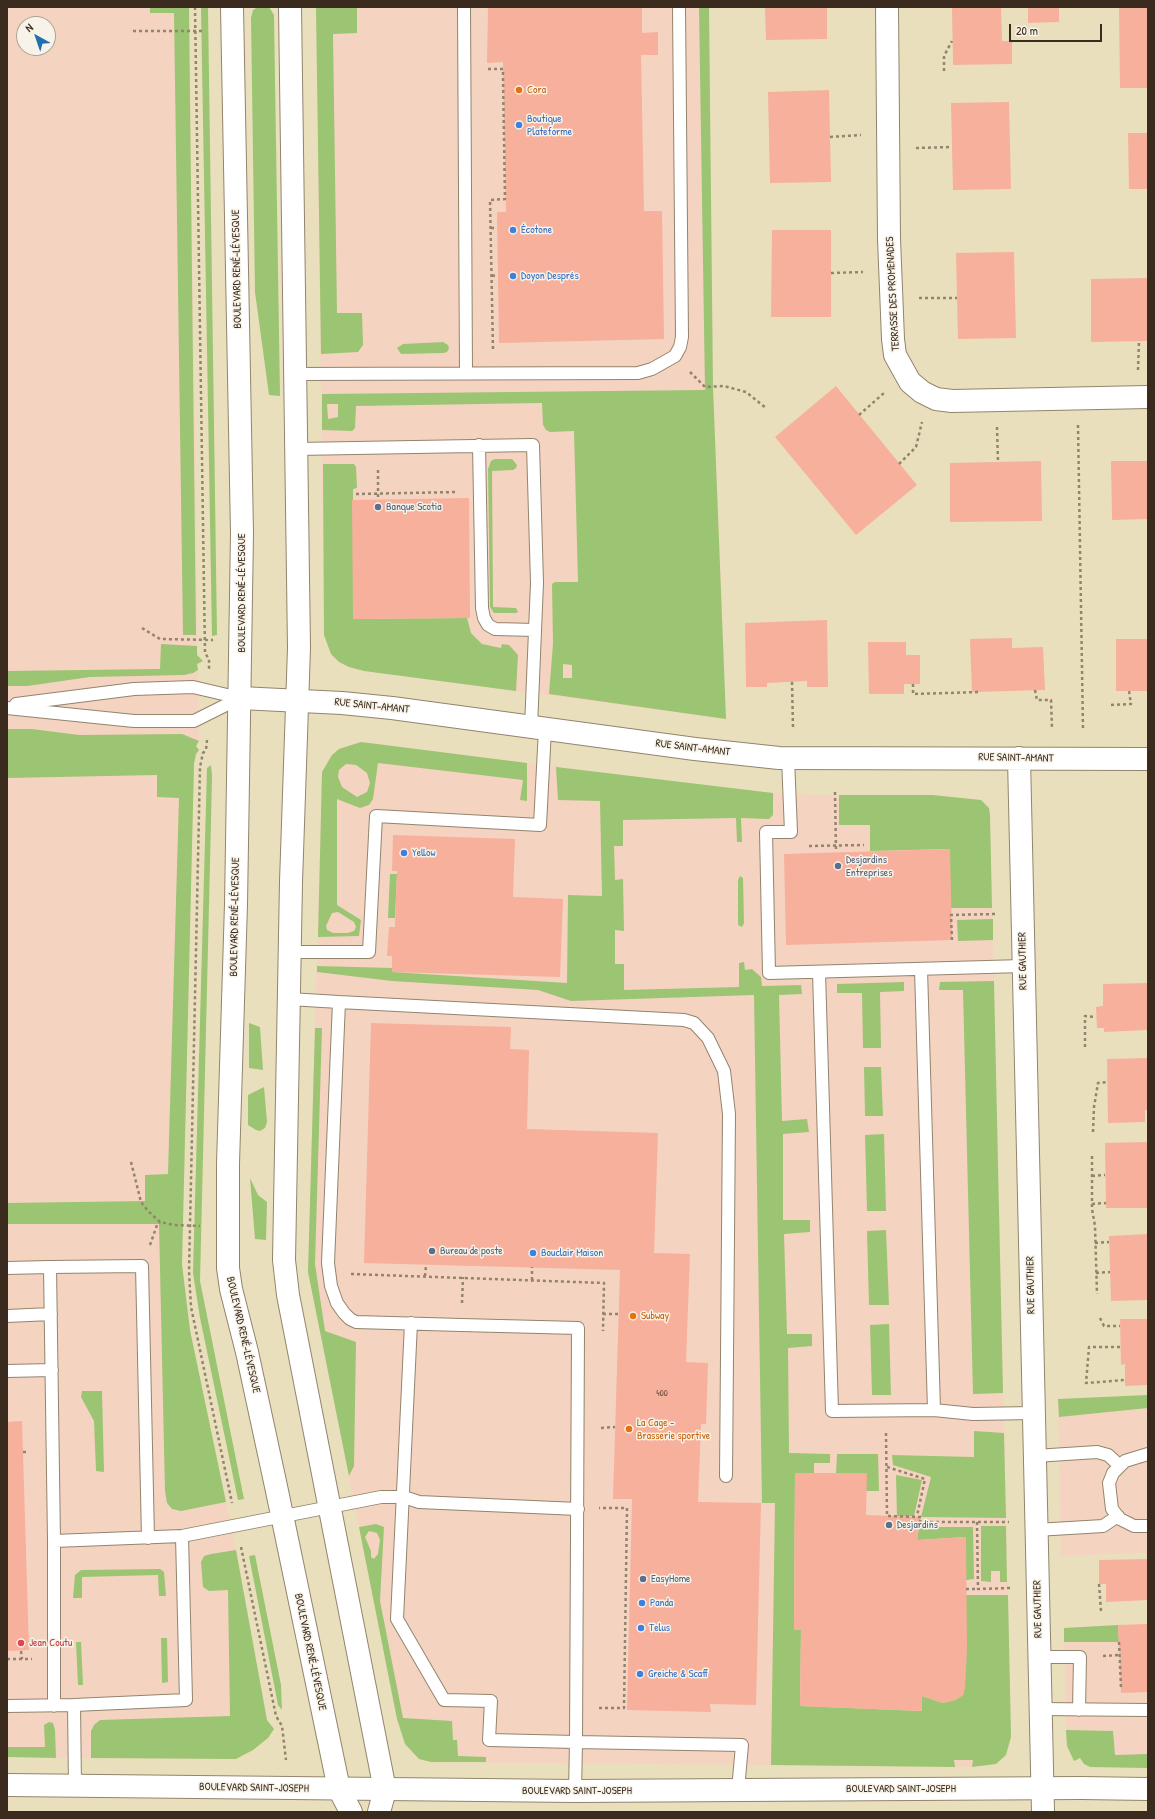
<!DOCTYPE html>
<html>
<head>
<meta charset="utf-8">
<style>
	body { margin:0 }
	#map { position:relative; width:1155px; height:1819px; overflow:hidden; background:#eadfbc; font-family:"Patrick Hand",sans-serif }
	canvas { display:block }
	.frame { position:absolute; inset:0; border:8px solid #3b2a1e; pointer-events:none }
	.north { position:absolute; left:16px; top:16px; width:40px; height:40px; box-sizing:border-box; background:#f7f3e8; border:1px solid #aca397; border-radius:50%; rotate:320deg; font-size:11px; font-weight:700; line-height:16px; text-align:center; color:#3b2a1e }
	.north::after { content:''; display:block; margin:auto; width:14px; height:18px; background:#1f6fb2; clip-path:polygon(50% 0,100% 100%,50% 72%,0 100%) }
	.scale { position:absolute; left:1009px; top:24px; width:93px; height:18px; box-sizing:border-box; border:2px solid #3b2a1e; border-top:0; padding-left:5px; font-size:12px; line-height:14px; white-space:nowrap; color:#3b2a1e; -webkit-text-stroke:3px #f7f3e8; paint-order:stroke }
</style>
</head>
<body>
<div id="map">
<canvas width="1155" height="1819"></canvas>
<div class="frame"></div>
<div class="north">N</div>
<div class="scale">20 m</div>
</div>
<script>
const ctx = document.querySelector('canvas').getContext('2d');
ctx.lineJoin = 'round';
function paint(path, color) {
  ctx.fillStyle = color;
  ctx.fill(path, 'evenodd');
}
function poly(rows) {
  const path = new Path2D();
  for (const r of rows) {
    path.moveTo(r[0], r[1]);
    for (let i = 2; i < r.length; i += 2) path.lineTo(r[i], r[i + 1]);
  }
  return path;
}
function stroke(path, color, width, dash) {
  ctx.strokeStyle = color;
  ctx.lineWidth = width;
  ctx.lineCap = dash ? 'butt' : 'round';
  ctx.setLineDash(dash || []);
  ctx.stroke(path);
}
function drawText(font, color, halo, rows, align = 'center') {
  ctx.font = font + ' "Patrick Hand",sans-serif';
  ctx.lineWidth = 3;
  ctx.setLineDash([]);
  ctx.textBaseline = 'middle';
  ctx.strokeStyle = halo;
  ctx.fillStyle = color;
  for (const [text, x, y, turn = 0] of rows) {
    ctx.save();
    ctx.translate(x, y);
    ctx.rotate((+turn || 0) * Math.PI / 180);
    ctx.textAlign = isNaN(turn) ? turn : align;
    if (halo) ctx.strokeText(text, 0, 0);
    ctx.fillText(text, 0, 0);
    ctx.restore();
  }
}
paint(poly([
	[7,7,189,7,199,741,196,746,199,750,196,754,194,764,182,1264,190,1330,236,1550,267,1720,274,1729,268,1738,253,1750,236,1759,7,1757],
	[24,24,48,24,48,48,24,48],
	[316,7,709,7,713,387,726,719,364,671,349,667,339,662,331,654,327,645,324,633],
	[361,742,758,792,818,795,932,795,981,800,989,808,990,815,1011,1737,1006,1755,996,1764,972,1767,431,1762,419,1759,405,1744,397,1719,308,1272,322,772,332,755,339,749],
	[1148,1395,1148,1553,1061,1556,1058,1399],
	[1148,1624,1148,1768,1090,1767,1084,1764,1080,1758,1074,1761,1067,1746,1066,1738,1064,1628]
]), '#f5d3c1');
paint(poly([
	[150,7,189,7,196,635,183,635,174,13,150,13],
	[201,7,208,7,217,635,212,636],
	[258,7,269,7,274,15,280,396,269,395,255,292,251,18,253,10],
	[316,7,357,7,357,33,333,34,337,313,362,313,363,345,358,352,321,354],
	[699,7,709,7,713,387,726,719,549,694,553,644,552,584,555,582,578,582,574,431,550,432,546,430,543,425,542,403,356,406,355,428,352,431,322,430,322,394,705,390],
	[327,404,338,404,338,417,328,419],
	[563,664,572,665,572,678,563,678],
	[443,342,448,345,449,348,447,352,443,353,401,354,397,348,403,344],
	[495,459,512,459,517,465,516,468,513,470,492,471,493,607,516,608,518,612,516,613,494,613,490,607,488,469,491,461],
	[323,464,354,464,356,467,357,488,353,489,353,619,467,618,471,633,482,644,501,648,502,644,509,645,518,655,516,691,364,671,349,667,339,662,331,654,324,635],
	[161,644,197,646,197,655,203,661,197,664,198,670,193,673,184,675,90,677,27,686,7,686,7,671,160,669],
	[7,729,32,729,79,735,182,734,199,741,196,746,199,750,196,754,194,764,182,1264,190,1330,226,1502,181,1511,172,1509,167,1503,165,1491,159,1224,7,1224,7,1203,145,1201,145,1175,168,1174,179,798,157,797,157,775,7,778],
	[361,742,527,763,527,801,520,800,523,780,378,763,373,799,369,805,360,808,337,799,337,905,361,920,359,936,318,937,322,772,332,755,339,749],
	[346,764,356,765,367,773,370,783,367,792,357,797,342,787,338,777,339,770],
	[338,912,354,922,356,927,354,931,348,933,333,933,327,930,326,926,332,913],
	[211,765,212,776,211,821,200,1281,244,1499,238,1500,200,1318,193,1273,207,768],
	[556,767,773,793,773,815,769,819,741,818,742,842,737,842,736,818,623,820,623,846,614,846,615,880,623,879,624,931,615,930,615,964,624,964,624,990,739,987,739,963,744,962,745,970,752,969,761,977,762,986,801,985,802,994,779,995,782,1121,807,1119,809,1132,783,1134,783,1220,810,1220,810,1232,784,1234,787,1334,812,1334,812,1346,788,1348,789,1453,830,1454,830,1463,814,1463,814,1473,795,1473,794,1630,801,1630,800,1706,922,1711,922,1696,943,1703,955,1700,963,1695,965,1687,966,1595,1008,1595,1011,1737,1006,1755,996,1764,972,1767,973,1760,954,1760,955,1767,771,1765,775,1503,762,1503,754,995,571,1001,538,990,392,981,317,972,317,966,392,968,392,972,567,983,568,895,602,896,600,801,558,800],
	[839,795,932,795,981,800,989,808,990,815,992,908,951,908,949,849,870,851,870,825,839,825],
	[390,874,397,874,395,918,388,918],
	[740,876,743,878,744,923,742,927,738,925,738,880],
	[993,919,993,940,958,941,957,920],
	[994,981,1003,1393,973,1394,963,990,939,990,940,982],
	[904,982,904,991,880,992,881,1048,863,1048,862,993,837,993,837,984],
	[249,1023,260,1027,263,1070,249,1068],
	[315,1028,322,1028,315,1264,325,1331,356,1342,354,1466,349,1476,308,1272],
	[864,1067,881,1067,883,1116,865,1116],
	[264,1087,267,1122,265,1128,260,1131,256,1130,248,1125,248,1095],
	[884,1134,886,1211,867,1211,865,1135],
	[250,1178,258,1195,267,1202,266,1240,255,1239],
	[886,1230,889,1305,869,1305,867,1231],
	[889,1324,891,1395,872,1395,870,1325],
	[82,1391,102,1391,104,1472,96,1471,94,1421,81,1397],
	[1148,1395,1148,1408,1059,1417,1058,1399],
	[974,1431,1004,1433,1006,1518,921,1517,931,1477,893,1465,892,1455,974,1457],
	[837,1454,878,1454,879,1491,866,1491,836,1474],
	[896,1475,922,1480,914,1516,897,1516],
	[376,1524,384,1527,380,1601,403,1718,452,1721,453,1740,457,1740,458,1756,486,1757,486,1762,431,1762,419,1759,405,1744,397,1719,359,1527],
	[369,1531,377,1533,380,1540,378,1554,374,1559,371,1557,371,1551,365,1537],
	[981,1526,1006,1526,1007,1582,1000,1582,1000,1571,991,1571,991,1582,981,1581],
	[919,1527,973,1527,974,1579,966,1580,966,1537,917,1540],
	[236,1550,267,1720,274,1729,268,1738,253,1750,236,1759,91,1758,91,1731,94,1725,100,1720,230,1716,228,1590,209,1591,203,1587,201,1562,204,1556,211,1554],
	[255,1555,281,1685,282,1710,278,1705,249,1556],
	[160,1569,164,1572,166,1596,159,1596,158,1575,82,1577,82,1598,73,1598,75,1575,81,1570],
	[1118,1625,1119,1642,1064,1642,1064,1628],
	[161,1638,167,1638,168,1682,162,1683],
	[76,1642,81,1642,83,1685,78,1685],
	[49,1722,53,1723,55,1730,56,1758,7,1757,7,1747,45,1747,44,1725],
	[1066,1730,1113,1731,1115,1755,1148,1754,1148,1768,1090,1767,1084,1764,1080,1758,1074,1761,1067,1746]
]), '#9bc572');
paint(poly([
	[488,7,642,7,642,33,658,32,658,55,641,55,644,211,662,211,664,339,499,343,497,212,506,212,503,62,487,63],
	[765,7,827,7,827,39,766,40],
	[952,7,1001,7,1002,41,1012,41,1012,64,953,65],
	[1028,7,1059,7,1059,22,1028,23],
	[1119,7,1148,7,1148,88,1120,88],
	[829,90,831,182,770,183,768,92],
	[1009,102,1011,189,953,190,951,103],
	[1128,133,1148,133,1148,189,1129,189],
	[772,230,831,230,831,317,771,317],
	[1014,252,1016,338,958,339,956,253],
	[1148,278,1148,341,1091,342,1091,279],
	[836,386,917,485,856,535,775,437],
	[1041,461,1042,521,950,522,950,463],
	[1111,461,1148,461,1148,519,1112,520],
	[469,498,470,618,353,619,352,500],
	[827,620,828,687,807,687,807,681,767,683,767,687,746,687,745,623],
	[1012,638,1012,648,1043,647,1045,690,972,692,970,639],
	[1116,639,1148,639,1148,691,1116,691],
	[868,642,906,642,906,655,920,655,920,684,904,684,904,694,869,694],
	[393,835,515,839,513,897,563,899,560,977,392,972,392,956,387,956,389,927,395,927,397,871,392,871],
	[950,849,952,940,786,945,784,854],
	[1148,983,1148,1030,1104,1032,1104,1028,1097,1028,1096,1007,1103,1006,1103,984],
	[371,1023,511,1027,510,1049,529,1050,527,1129,658,1133,654,1253,690,1254,686,1362,708,1363,706,1424,701,1424,698,1502,761,1503,756,1705,710,1704,711,1712,627,1710,632,1499,613,1499,620,1270,364,1263],
	[1148,1058,1148,1110,1145,1110,1145,1122,1108,1123,1107,1059],
	[1148,1142,1148,1208,1106,1208,1105,1143],
	[1148,1234,1148,1300,1111,1301,1109,1236],
	[1120,1319,1148,1319,1148,1385,1125,1386,1125,1364,1121,1365],
	[22,1421,29,1650,7,1651,7,1422],
	[795,1473,867,1473,866,1515,921,1517,917,1540,966,1537,967,1650,965,1687,963,1695,955,1700,943,1703,922,1696,922,1711,800,1706,801,1630,794,1630],
	[1148,1559,1148,1600,1106,1602,1106,1584,1099,1584,1099,1560],
	[1148,1624,1148,1692,1121,1693,1118,1625]
]), '#f6b09b');
const service = poly([
	[464,7,466,373],
	[295,374,638,373,652,369,675,356,680,347,682,337,679,7],
	[479,445,482,608,484,618,488,625,495,629,535,630],
	[296,449,533,445,537,583,531,727],
	[16,704,134,689,193,687,240,698],
	[7,708,134,721,194,721,240,698],
	[788,758,791,832,766,832,769,973,1023,966],
	[290,952,369,952,376,816,540,825,545,729],
	[819,972,832,1411,934,1410,921,969],
	[289,999,339,1002,328,1263,331,1286,337,1303,344,1313,350,1319,356,1322,461,1325,578,1328,576,1742,489,1740,491,1701,444,1700,397,1619,411,1323],
	[339,1002,684,1020,694,1023,708,1038,724,1071,729,1114,726,1476],
	[7,1268,50,1267],
	[7,1316,51,1314],
	[7,1371,52,1370],
	[934,1410,973,1414,1034,1413],
	[1148,1454,1125,1461,1113,1473,1109,1483,1112,1509,1120,1519,1134,1526,1148,1526],
	[1035,1456,1097,1452,1108,1455,1120,1466],
	[1036,1530,1103,1526,1118,1516],
	[54,1541,50,1267,142,1266,148,1538],
	[1039,1657,1080,1657,1079,1710],
	[74,1705,186,1700,182,1536,381,1497,404,1497,419,1502,578,1509],
	[7,1706,74,1705,75,1786],
	[54,1706,54,1541,182,1536],
	[1040,1709,1148,1710],
	[575,1791,576,1742,742,1745,738,1790]
]);
const minor = poly([
	[887,7,889,239,893,339,895,355,910,382,922,392,936,399,952,401,1148,397],
	[240,698,342,703,392,708,695,749,779,758,1148,759],
	[1019,758,1043,1812]
]);
const secondary = poly([
	[232,7,242,533,236,904,228,1164,228,1268,231,1289,247,1352,277,1491,339,1789,351,1812],
	[290,7,299,648,291,882,284,1260,288,1295,385,1790,379,1812]
]);
const primary = poly([
	[7,1785,575,1791,1081,1788,1148,1789]
]);
stroke(service, '#92846d', 14);
stroke(minor, '#92846d', 24);
stroke(secondary, '#92846d', 24);
stroke(primary, '#92846d', 24);
stroke(poly([
	[195,7,205,653,209,659,209,669],
	[133,31,205,31],
	[488,69,503,69,503,78,505,199,490,200,493,350],
	[944,71,944,56,952,41],
	[830,137,861,135],
	[916,148,952,147],
	[491,228,497,228],
	[831,273,863,272],
	[492,276,498,275],
	[919,298,957,298],
	[1138,370,1139,341],
	[690,372,705,387,724,386,746,392,766,408],
	[859,415,884,393],
	[1078,425,1083,729],
	[997,427,998,462],
	[899,464,916,447,922,422],
	[378,470,378,500],
	[356,494,458,492],
	[142,628,160,639,213,640],
	[792,682,793,728],
	[913,684,913,694,981,692],
	[1035,690,1037,700,1051,700,1052,728],
	[1111,705,1131,704,1129,691],
	[207,740,206,750,203,753,200,767,189,1272,191,1307,232,1503],
	[835,792,836,852],
	[809,846,864,845],
	[952,940,951,915,996,914],
	[1085,1047,1085,1016,1096,1017],
	[1093,1132,1094,1107,1098,1083,1107,1082],
	[1092,1156,1092,1209,1095,1226,1097,1294],
	[131,1162,141,1202,148,1211,160,1222,174,1225,200,1226],
	[1092,1176,1105,1175],
	[1092,1204,1106,1203],
	[1095,1243,1109,1242],
	[150,1245,157,1225,160,1222],
	[1096,1273,1110,1272],
	[351,1274,604,1283,603,1331],
	[425,1276,426,1265],
	[532,1280,532,1267],
	[462,1303,463,1277],
	[603,1314,618,1314],
	[1100,1318,1104,1326,1120,1326],
	[1120,1347,1089,1347,1086,1383,1125,1380],
	[601,1428,615,1427],
	[886,1433,887,1516,921,1517,920,1522,1009,1522],
	[23,1452,28,1452],
	[887,1467,925,1479,917,1516],
	[977,1522,978,1589,1011,1588],
	[241,1547,276,1716,282,1726,286,1760],
	[1099,1584,1101,1611],
	[966,1589,978,1589],
	[1119,1642,1121,1688],
	[21,1651,22,1659],
	[1103,1656,1119,1655],
	[7,1659,32,1659],
	[599,1708,624,1708,627,1508,599,1508]
]), '#92846d', 2.5, [3, 3]);
stroke(service, '#fff', 12);
stroke(minor, '#fff', 22);
stroke(secondary, '#fff', 22);
stroke(primary, '#fff', 22);
for (const [x, y, r, color] of [
	[519,90,4,"#e8710a"],
	[519,125,4,"#3f7fe0"],
	[513,230,4,"#3f7fe0"],
	[513,276,4,"#3f7fe0"],
	[378,507,4,"#5c6f8a"],
	[404,853,4,"#3f7fe0"],
	[838,866,4,"#5c6f8a"],
	[432,1251,4,"#5c6f8a"],
	[533,1253,4,"#3f7fe0"],
	[633,1316,4,"#e8710a"],
	[629,1429,4,"#e8710a"],
	[889,1525,4,"#5c6f8a"],
	[643,1579,4,"#5c6f8a"],
	[642,1603,4,"#3f7fe0"],
	[641,1628,4,"#3f7fe0"],
	[21,1643,4,"#e0444e"],
	[640,1674,4,"#3f7fe0"]
]) {
  const dot = new Path2D();
  dot.arc(x, y, r, 0, 2 * Math.PI);
  ctx.fillStyle = color;
  ctx.fill(dot);
  stroke(dot, '#f7f3e8', 1.5);
}
drawText('9px', '#6a4c3d', null, [
	["400",662,1394]
]);
drawText('11px', '#c56008', '#f7f3e8', [
	["Cora",527,90],
	["Subway",641,1316],
	["La Cage -",637,1423],
	["Brasserie sportive",637,1436]
], 'left');
drawText('11px', '#366cbe', '#f7f3e8', [
	["Boutique",527,119],
	["Plateforme",527,132],
	["Écotone",521,230],
	["Doyon Després",521,276],
	["Yellow",412,853],
	["Bouclair Maison",541,1253],
	["Panda",650,1603],
	["Telus",649,1628],
	["Greiche & Scaff",648,1674]
], 'left');
drawText('11px', '#3b2a1e', '#f7f3e8', [
	["BOULEVARD RENÉ-LÉVESQUE",237,269,-91],
	["TERRASSE DES PROMENADES",893,294,-93],
	["BOULEVARD RENÉ-LÉVESQUE",242,593,-90],
	["RUE SAINT-AMANT",372,706,6],
	["RUE SAINT-AMANT",693,748,7],
	["RUE SAINT-AMANT",1016,758,1],
	["BOULEVARD RENÉ-LÉVESQUE",235,917,-89],
	["RUE GAUTHIER",1023,961,-91],
	["RUE GAUTHIER",1031,1285,-91],
	["BOULEVARD RENÉ-LÉVESQUE",243,1335,77],
	["RUE GAUTHIER",1038,1609,-91],
	["BOULEVARD RENÉ-LÉVESQUE",310,1652,78],
	["BOULEVARD SAINT-JOSEPH",254,1788,1],
	["BOULEVARD SAINT-JOSEPH",901,1789],
	["BOULEVARD SAINT-JOSEPH",577,1791]
]);
drawText('11px', '#4e5e75', '#f7f3e8', [
	["Banque Scotia",386,507],
	["Desjardins",846,860],
	["Entreprises",846,873],
	["Bureau de poste",440,1251],
	["Desjardins",897,1525],
	["EasyHome",651,1579]
], 'left');
drawText('11px', '#be3a42', '#f7f3e8', [
	["Jean Coutu",29,1643]
], 'left');
</script>
</body>
</html>
